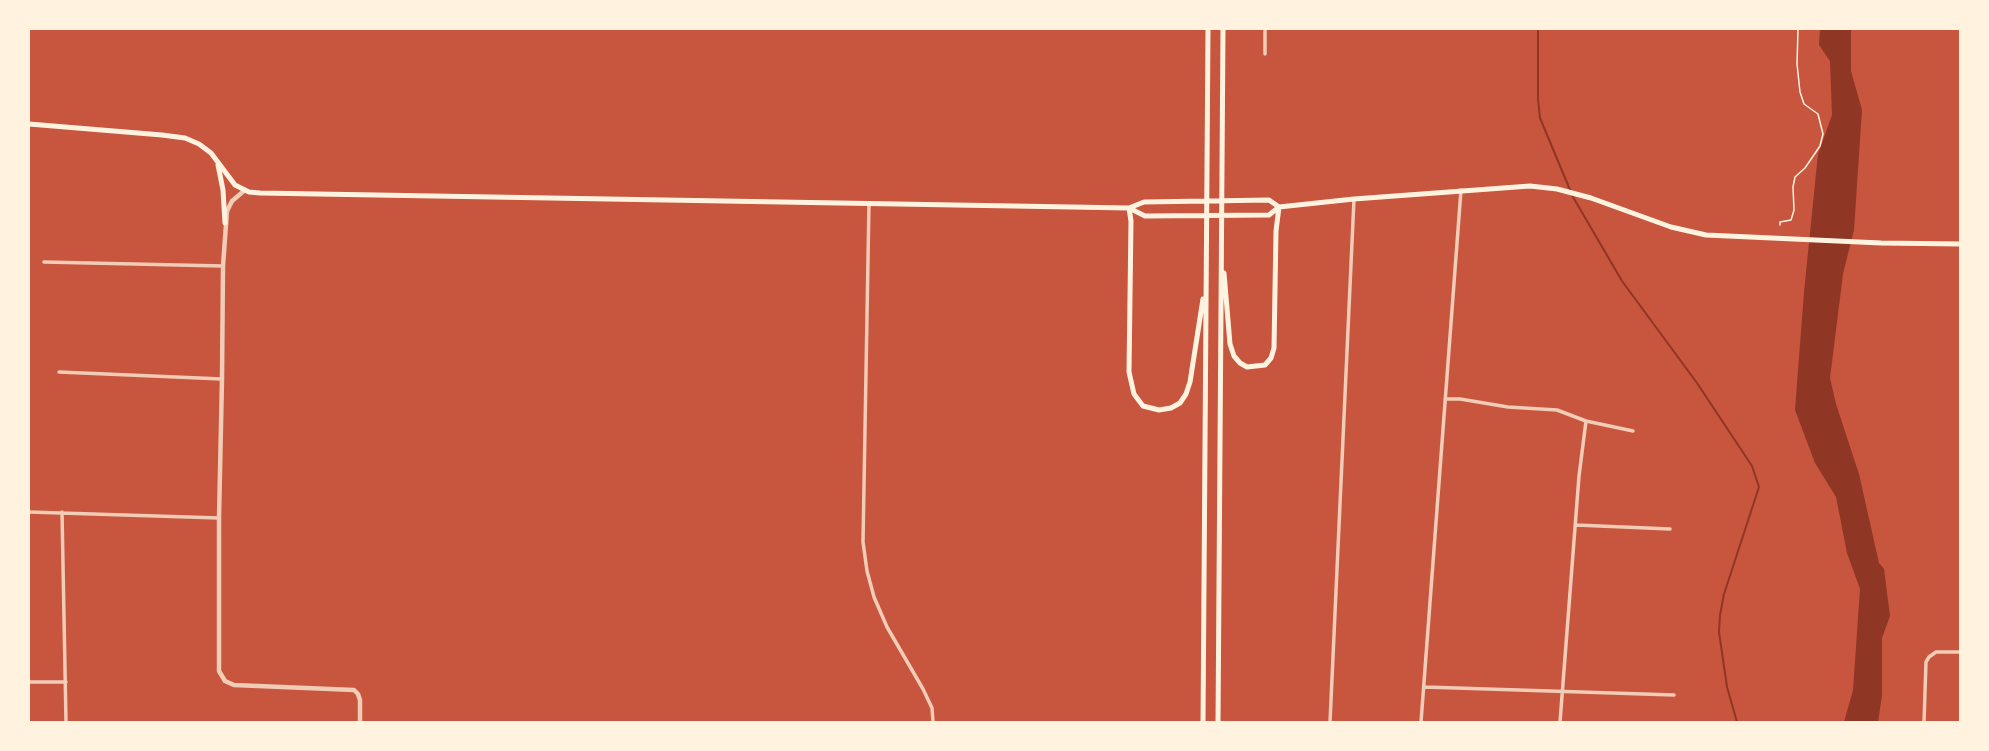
<!DOCTYPE html>
<html>
<head>
<meta charset="utf-8">
<style>
	body { margin:0 }
	#map { position:relative; width:1989px; height:751px; overflow:hidden; background:#c8553d; font-family:Arial,sans-serif }
	canvas { display:block }
	.frame { position:absolute; inset:0; border:30px solid #fff3e0; pointer-events:none }
</style>
</head>
<body>
<div id="map">
<canvas width="1989" height="751"></canvas>
<div class="frame"></div>
</div>
<script>
const ctx = document.querySelector('canvas').getContext('2d');
ctx.lineJoin = 'round';
function paint(path, color) {
  ctx.fillStyle = color;
  ctx.fill(path, 'evenodd');
}
function poly(rows) {
  const path = new Path2D();
  for (const r of rows) {
    path.moveTo(r[0], r[1]);
    for (let i = 2; i < r.length; i += 2) path.lineTo(r[i], r[i + 1]);
  }
  return path;
}
function stroke(path, color, width, dash) {
  ctx.strokeStyle = color;
  ctx.lineWidth = width;
  ctx.lineCap = dash ? 'butt' : 'round';
  ctx.setLineDash(dash || []);
  ctx.stroke(path);
}
paint(poly([
	[1820,29,1851,29,1851,71,1862,110,1854,230,1843,274,1830,378,1836,404,1859,474,1879,563,1884,569,1890,616,1882,638,1882,696,1878,722,1844,722,1853,690,1860,589,1847,553,1836,497,1815,463,1795,410,1804,292,1818,154,1832,115,1830,61,1819,45]
]), '#8f3625');
stroke(poly([
	[1538,29,1538,99,1540,118,1573,197,1622,281,1697,383,1752,466,1759,487,1724,594,1720,615,1719,632,1727,687,1737,722]
]), '#8f3625', 2);
stroke(poly([
	[1780,225,1780,222,1791,220,1794,210,1793,187,1795,177,1805,168,1820,146,1823,134,1818,114,1804,104,1800,92,1797,64,1798,29]
]), '#fff3e0', 1.5);
stroke(poly([
	[1265,54,1265,29],
	[869,203,863,542,867,571,874,597,887,627,923,689,932,708,933,722],
	[44,262,223,266],
	[59,372,222,379],
	[1445,399,1460,399,1508,407,1557,410,1586,421,1633,431],
	[29,512,219,518],
	[62,512,66,722],
	[1576,525,1670,529],
	[29,682,66,682],
	[1425,687,1674,695],
	[1330,722,1354,199],
	[1421,722,1461,190],
	[1560,722,1579,476,1586,421],
	[1924,722,1926,662,1929,657,1936,652,1960,652]
]), '#f1ccb7', 3.5);
stroke(poly([
	[245,190,232,201,227,211,223,266,222,379,219,518,219,671,225,681,234,685,354,690,358,694,360,700,360,722]
]), '#f1ccb7', 4.5);
stroke(poly([
	[29,124,162,135,185,138,199,144,211,153,235,185,249,192,260,193,1129,208,1144,202,1269,200,1279,207],
	[218,165,223,190,225,223],
	[1129,208,1145,216,1269,215,1279,207,1354,199,1530,186,1557,189,1591,198,1671,227,1706,235,1881,243,1960,244],
	[1129,208,1131,221,1129,372,1134,394,1143,406,1159,410,1171,408,1180,403,1186,394,1190,382,1203,299],
	[1224,273,1230,344,1234,356,1240,363,1247,367,1265,365,1271,358,1274,348,1276,231,1279,207],
	[1203,722,1208,29],
	[1218,722,1223,29]
]), '#fff3e0', 5);
</script>
</body>
</html>
